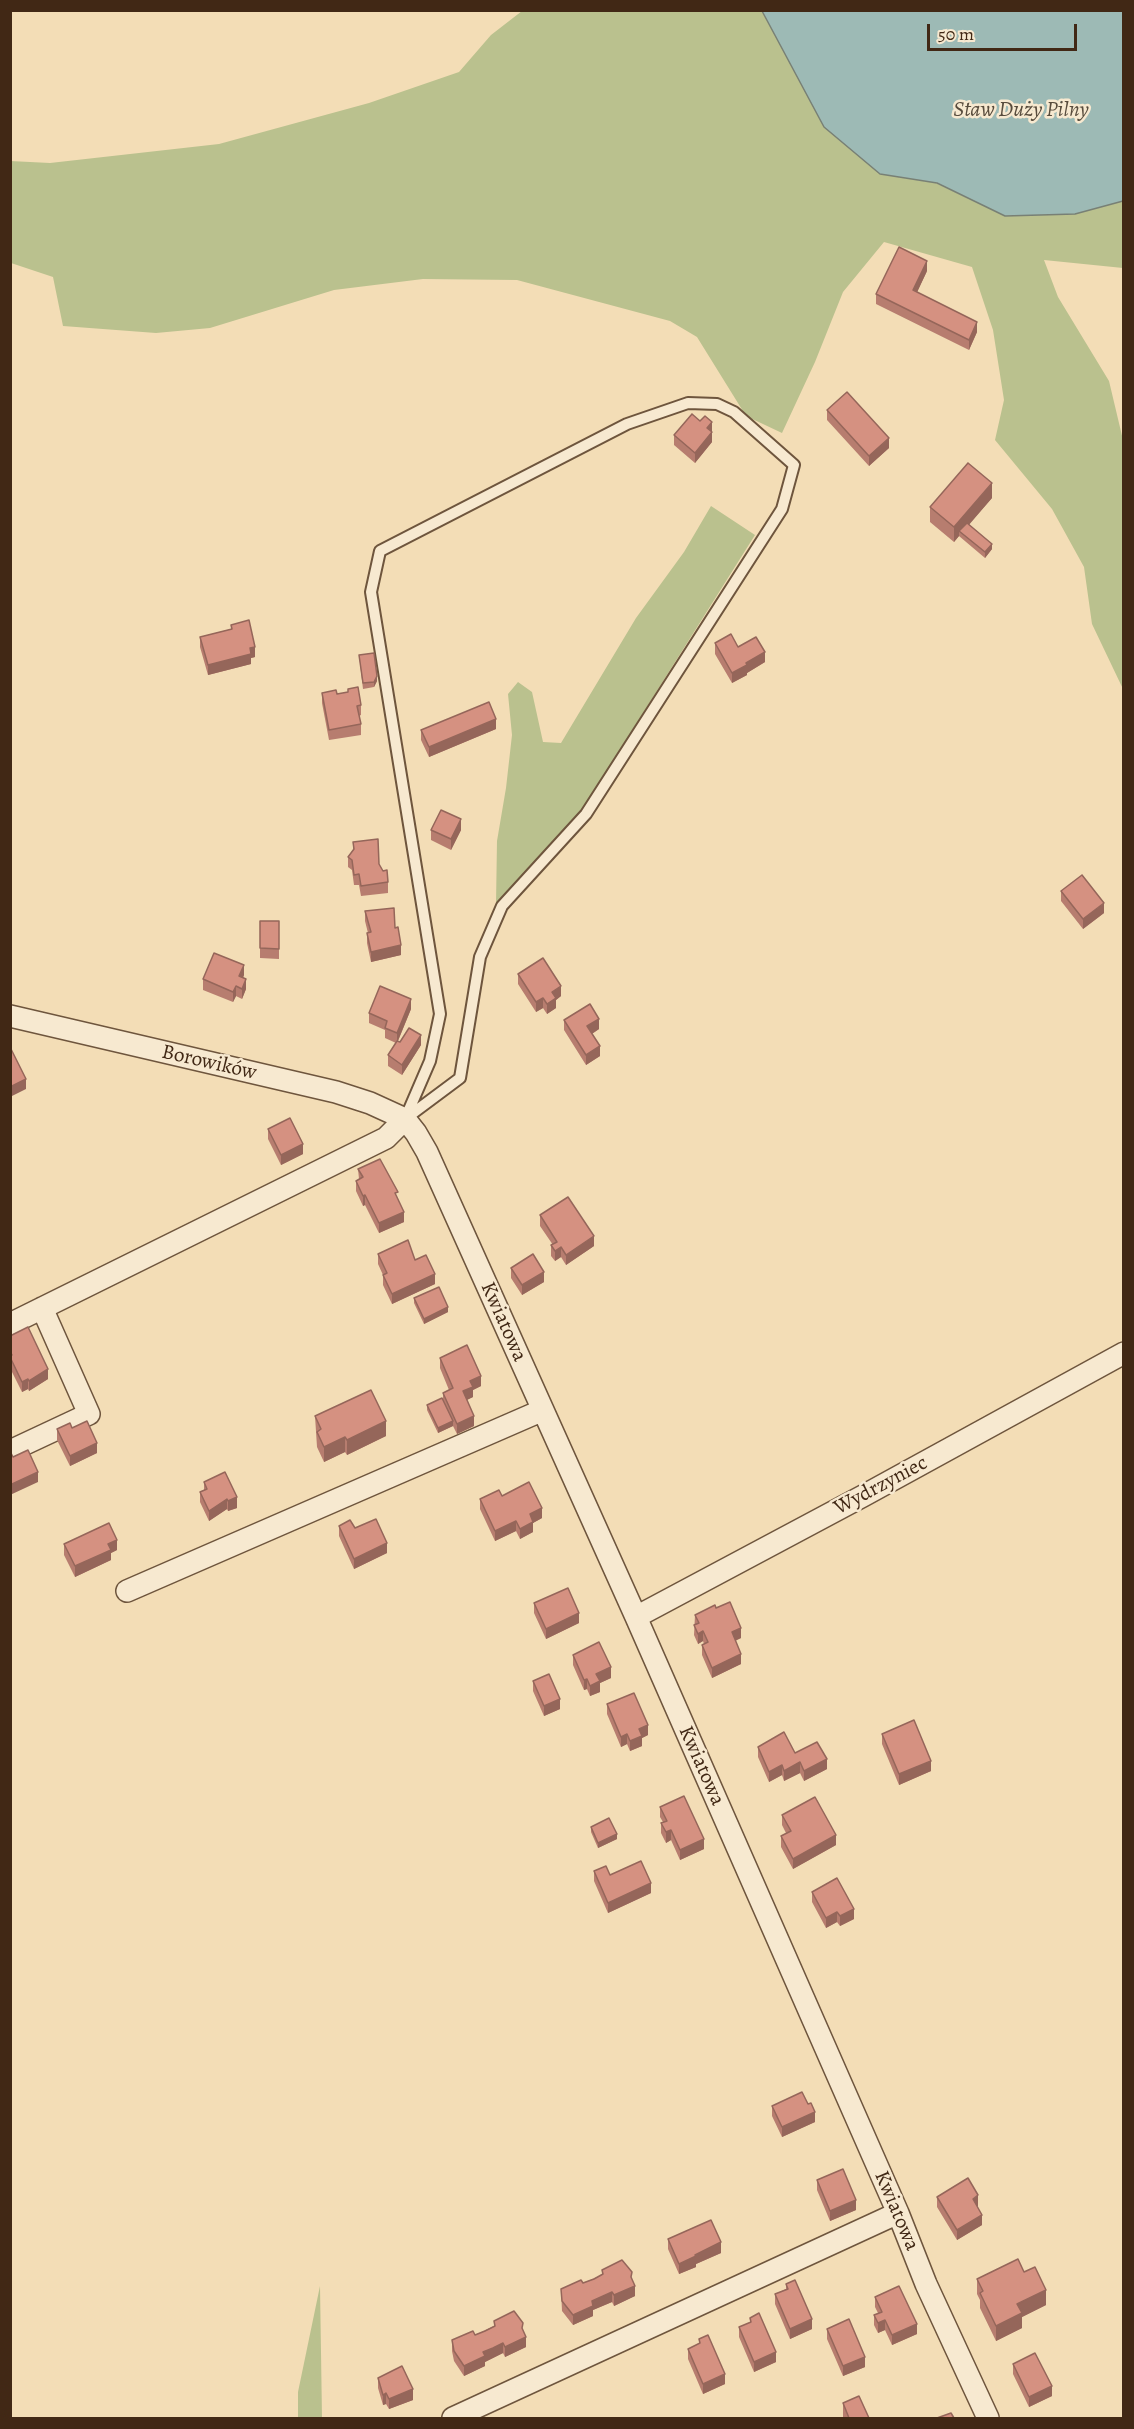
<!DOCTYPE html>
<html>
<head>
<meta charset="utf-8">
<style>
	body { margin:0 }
	#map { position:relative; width:1134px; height:2429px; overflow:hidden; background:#f3ddb6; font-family:Alegreya,serif }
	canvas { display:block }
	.frame { position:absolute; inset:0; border:12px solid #412815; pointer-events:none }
	.scale { position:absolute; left:927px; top:24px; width:150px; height:27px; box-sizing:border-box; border:3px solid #412815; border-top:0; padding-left:8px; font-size:18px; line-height:21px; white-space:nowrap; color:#412815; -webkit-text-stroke:4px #f7e9d0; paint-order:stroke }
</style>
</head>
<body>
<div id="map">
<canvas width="1134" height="2429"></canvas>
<div class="frame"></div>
<div class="scale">50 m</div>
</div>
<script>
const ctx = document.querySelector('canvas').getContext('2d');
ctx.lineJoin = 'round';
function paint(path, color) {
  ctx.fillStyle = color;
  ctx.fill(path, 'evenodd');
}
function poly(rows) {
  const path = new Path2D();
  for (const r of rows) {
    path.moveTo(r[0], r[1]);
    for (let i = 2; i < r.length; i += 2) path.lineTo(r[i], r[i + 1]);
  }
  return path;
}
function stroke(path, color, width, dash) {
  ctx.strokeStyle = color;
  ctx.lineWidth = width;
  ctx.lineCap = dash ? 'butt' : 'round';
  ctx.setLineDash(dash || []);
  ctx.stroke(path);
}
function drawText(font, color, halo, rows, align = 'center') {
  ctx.font = font + ' Alegreya,serif';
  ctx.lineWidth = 5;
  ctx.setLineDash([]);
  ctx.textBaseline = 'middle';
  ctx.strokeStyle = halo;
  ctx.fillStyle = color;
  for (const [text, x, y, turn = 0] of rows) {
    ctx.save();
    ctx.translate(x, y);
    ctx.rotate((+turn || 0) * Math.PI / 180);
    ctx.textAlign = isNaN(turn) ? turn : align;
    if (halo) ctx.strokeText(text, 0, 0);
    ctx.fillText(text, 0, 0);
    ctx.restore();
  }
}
paint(poly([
	[522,11,762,11,790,61,880,174,936,183,1005,216,1075,214,1123,201,1123,268,1044,260,1058,297,1109,381,1123,440,1123,689,1092,624,1084,567,1052,509,995,440,1004,400,993,330,972,267,884,242,843,292,815,362,782,433,746,416,697,337,670,321,517,280,423,279,334,290,210,328,156,333,63,326,53,277,11,263,10,161,50,163,219,144,369,103,459,72,491,35],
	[711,506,755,535,582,810,496,904,497,841,506,788,512,735,508,694,518,682,532,692,543,742,561,743,636,618,684,552],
	[320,2286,322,2418,298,2418,298,2392]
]), '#bac18e');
const water = poly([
	[762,11,1123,11,1123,201,1075,214,1005,216,937,183,880,174,824,127,762,11]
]);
paint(water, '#9dbab5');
stroke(water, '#788075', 1.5);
const lane = poly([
	[688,403,717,404,734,412,794,465,782,509,586,814,502,906,480,957,460,1078,405,1119,430,1061,440,1014,371,592,380,551,627,424,688,403]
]);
const street = poly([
	[10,1016,336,1092,370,1103,405,1119,416,1133,427,1152,636,1617,898,2213,926,2284,988,2418],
	[10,1324,386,1138,405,1119],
	[10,1451,89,1414,42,1308],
	[127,1591,543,1410],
	[636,1617,863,1496,1124,1353],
	[453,2418,898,2213]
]);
stroke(lane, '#6e553d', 14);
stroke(street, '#6e553d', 24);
stroke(lane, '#f7e9d0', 10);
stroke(street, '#f7e9d0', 21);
paint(poly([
	[927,271,917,292,977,332,969,350,876,304,876,294],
	[827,410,889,448,869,466,827,420],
	[700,421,712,422,712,442,695,463,674,445,674,435],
	[992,498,969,524,992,549,985,558,959,536,954,542,930,522,930,507],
	[231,625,255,657,251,658,251,664,208,675,200,647,200,637,231,629],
	[715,643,738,647,765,662,747,673,747,675,732,683,715,654],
	[359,655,377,681,374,687,363,689],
	[322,693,337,694,361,705,361,715,359,716,361,724,361,735,329,740,322,703],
	[496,729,429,757,421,740,421,730],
	[1124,813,1124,826,1122,824,1122,814],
	[431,830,461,830,451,850,431,840],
	[353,842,379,864,388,882,388,893,361,896,359,885,354,885,352,870,348,867,348,857,353,850],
	[1061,891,1104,913,1083,929,1061,901],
	[365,911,395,928,401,955,371,962,367,943,367,933,368,933,365,921],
	[260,921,279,921,279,959,260,958],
	[518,974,561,996,556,1000,556,1008,547,1014,543,1008,536,1012,518,984],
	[244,975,243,978,246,989,242,999,236,996,233,1002,203,990,203,979],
	[411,1009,398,1041,400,1042,421,1045,402,1075,388,1066,388,1055,396,1043,385,1038,385,1030,369,1023,369,1013],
	[564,1020,599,1029,592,1034,600,1056,586,1065,564,1030],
	[268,1129,303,1154,281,1165,268,1139],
	[358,1169,398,1199,404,1222,379,1233,365,1205,363,1206,356,1191,356,1181,359,1179],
	[540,1215,594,1246,566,1265,561,1257,555,1261,551,1256,551,1245,553,1245,540,1226],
	[378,1254,415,1260,435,1284,392,1304,383,1285,383,1275,378,1264],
	[511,1268,544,1282,522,1295,511,1278],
	[414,1298,448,1312,424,1324,414,1303],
	[10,1336,48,1379,29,1391,28,1389,22,1392,10,1368],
	[440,1358,481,1386,473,1390,473,1397,466,1400,474,1426,457,1434,453,1426,438,1433,427,1410,427,1405,443,1398,443,1393,449,1390,440,1368],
	[315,1416,386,1436,347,1455,345,1452,324,1462,317,1447],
	[72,1428,97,1453,70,1466,57,1440,57,1429],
	[204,1482,237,1508,228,1511,227,1509,209,1521,200,1502,200,1492,204,1490],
	[502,1496,542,1518,533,1523,533,1532,520,1539,516,1531,495,1541,480,1509,480,1499],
	[339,1526,387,1553,354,1569,339,1536],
	[64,1544,117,1550,111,1553,111,1560,75,1577,64,1555],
	[534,1603,579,1623,546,1639,534,1613],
	[716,1608,741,1638,735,1641,741,1664,712,1678,702,1655,702,1645,704,1644,703,1641,698,1644,694,1635,695,1615],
	[573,1655,611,1678,600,1683,600,1692,590,1696,587,1689,584,1690,573,1665],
	[533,1681,560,1709,544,1716,533,1691],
	[607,1704,648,1735,642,1738,642,1746,630,1751,627,1744,621,1747,607,1714],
	[882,1734,931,1771,899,1785,882,1744],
	[758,1747,795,1753,827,1769,804,1781,800,1773,784,1781,782,1775,769,1782,758,1757],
	[660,1807,704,1849,680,1860,671,1840,666,1843,661,1833,661,1823,663,1822,660,1817],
	[782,1815,836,1845,793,1869,781,1847,781,1836,786,1833,782,1825],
	[591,1827,617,1839,598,1848,591,1832],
	[594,1871,651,1893,608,1913,594,1881],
	[812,1892,854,1919,840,1926,837,1922,826,1928,812,1902],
	[772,2106,815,2122,782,2137,772,2116],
	[817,2180,856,2210,830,2221,817,2190],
	[937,2197,978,2206,977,2206,982,2225,957,2240,937,2207],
	[668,2239,721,2253,696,2264,696,2267,679,2274,668,2249],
	[602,2270,632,2279,635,2296,614,2306,612,2302,593,2310,593,2316,573,2325,562,2311,561,2289,583,2283,602,2275],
	[1024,2272,1046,2305,1022,2317,1022,2328,996,2341,980,2308,980,2300,977,2294,977,2279],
	[786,2284,812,2329,790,2339,775,2304,775,2294,786,2289],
	[875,2297,917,2334,892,2345,885,2330,878,2333,874,2325,874,2315,878,2313,875,2307],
	[750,2318,776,2362,754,2372,739,2337,739,2327,750,2323],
	[494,2321,523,2330,526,2347,505,2357,503,2353,485,2362,485,2366,464,2376,454,2361,452,2351,452,2340,475,2335,494,2326],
	[827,2329,865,2367,843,2376,827,2339],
	[699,2339,725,2384,703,2394,688,2359,688,2349,699,2344],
	[1013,2364,1052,2396,1029,2407,1013,2374],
	[378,2378,413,2400,389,2409,386,2404,383,2405,378,2388],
	[843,2403,869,2418,843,2418]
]), '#b77d6f');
paint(poly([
	[927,261,927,271,913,301,913,290],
	[977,322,977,332,969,350,969,340],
	[712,422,712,432,707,428],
	[712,432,712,442,695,463,695,453],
	[889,438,889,448,869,466,869,456],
	[992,483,992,498,962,533,959,531,959,536,954,542,954,527],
	[992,544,992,549,985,558,985,552],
	[255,647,255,657,251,658,251,664,208,675,208,665,250,648],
	[765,652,765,662,747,673,747,675,732,683,732,673,746,663],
	[377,676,377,681,374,687,374,682],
	[496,719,496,729,429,757,429,747],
	[461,819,461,830,451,850,451,839],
	[1104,903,1104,913,1083,929,1083,919],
	[401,945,401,955,371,962,371,952],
	[244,965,244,975,239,986,239,976],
	[246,979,246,989,242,999,242,989],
	[236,986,236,996,233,1002,233,992],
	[561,986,561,996,556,1000,556,1008,547,1014,547,1004,552,992],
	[543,998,543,1008,536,1012,536,1002],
	[411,999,411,1009,397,1043,397,1033],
	[599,1019,599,1029,587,1037,587,1026],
	[421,1035,421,1045,402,1075,402,1065],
	[600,1046,600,1056,586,1065,586,1055],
	[26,1079,26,1089,10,1097,10,1087],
	[303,1144,303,1154,281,1165,281,1155],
	[365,1195,365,1205,363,1206,363,1196],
	[404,1212,404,1222,379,1233,379,1223],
	[594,1236,594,1246,566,1265,566,1255],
	[561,1247,561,1257,555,1261,555,1251],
	[544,1272,544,1282,522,1295,522,1285],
	[435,1274,435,1284,392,1304,392,1294],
	[448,1307,448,1312,424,1324,424,1319],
	[48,1369,48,1379,29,1391,29,1381],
	[481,1376,481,1386,473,1390,473,1397,463,1402,463,1391,470,1381],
	[28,1379,28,1389,22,1392,22,1382],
	[474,1416,474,1426,457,1434,457,1424],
	[386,1421,386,1436,347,1455,347,1440],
	[453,1421,453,1426,438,1433,438,1428],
	[345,1437,345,1452,324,1462,324,1447],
	[97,1443,97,1453,70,1466,70,1456],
	[38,1472,38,1482,10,1495,10,1485],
	[237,1497,237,1508,228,1511,228,1501],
	[227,1499,227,1509,209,1521,209,1511],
	[542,1508,542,1518,533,1523,533,1532,520,1539,520,1529,530,1514],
	[516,1521,516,1531,495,1541,495,1531],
	[117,1540,117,1550,111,1553,111,1560,75,1577,75,1566,108,1544],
	[387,1543,387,1553,354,1569,354,1559],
	[579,1613,579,1623,546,1639,546,1629],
	[741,1628,741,1638,732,1642,732,1632],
	[703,1631,703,1641,698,1644,698,1634],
	[741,1654,741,1664,712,1678,712,1668],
	[611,1667,611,1678,600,1683,600,1692,590,1696,590,1686,596,1674],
	[587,1679,587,1689,584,1690,584,1680],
	[560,1699,560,1709,544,1716,544,1706],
	[648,1725,648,1735,642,1738,642,1746,630,1751,630,1741,639,1729],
	[627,1734,627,1744,621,1747,621,1737],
	[827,1759,827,1769,804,1781,804,1771],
	[931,1761,931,1771,899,1785,899,1774],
	[800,1762,800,1773,784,1781,784,1771],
	[782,1765,782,1775,769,1782,769,1772],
	[671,1830,671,1840,666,1843,666,1832],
	[617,1834,617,1839,598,1848,598,1843],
	[836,1835,836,1845,793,1869,793,1859],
	[704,1839,704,1849,680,1860,680,1850],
	[651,1883,651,1893,608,1913,608,1903],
	[854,1909,854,1919,840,1926,840,1916],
	[837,1912,837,1922,826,1928,826,1918],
	[815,2112,815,2122,782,2137,782,2127],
	[978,2195,978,2206,973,2209,973,2199],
	[856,2200,856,2210,830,2221,830,2211],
	[982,2215,982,2225,957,2240,957,2230],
	[721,2242,721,2253,696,2264,696,2267,679,2274,679,2264,695,2255],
	[635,2286,635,2296,614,2306,614,2295],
	[1046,2290,1046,2305,1022,2317,1022,2328,996,2341,996,2326,1017,2304],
	[612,2292,612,2302,593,2310,593,2316,573,2325,573,2315,592,2301],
	[812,2319,812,2329,790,2339,790,2329],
	[885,2320,885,2330,878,2333,878,2323],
	[917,2324,917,2334,892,2345,892,2335],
	[526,2337,526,2347,505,2357,505,2347],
	[503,2343,503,2353,485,2362,485,2366,464,2376,464,2366,483,2352],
	[776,2352,776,2362,754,2372,754,2362],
	[865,2357,865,2367,843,2376,843,2366],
	[725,2374,725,2384,703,2394,703,2384],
	[1052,2386,1052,2396,1029,2407,1029,2397],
	[413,2389,413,2400,389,2409,389,2399],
	[386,2393,386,2404,383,2405,383,2395]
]), '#95665a');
const building = poly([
	[899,247,927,261,913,290,977,322,969,340,876,294,899,247],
	[847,392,889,438,869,456,827,410,847,392],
	[692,414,700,421,705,416,712,422,707,428,712,432,695,453,674,435,692,414],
	[968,463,992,483,954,527,930,507,968,463],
	[967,523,992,544,985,552,959,531,967,523],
	[249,620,255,647,250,648,251,654,208,665,200,637,232,629,231,625,249,620],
	[731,634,738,647,756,637,765,652,746,663,747,665,732,673,715,643,731,634],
	[374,653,377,676,374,682,363,683,359,655,374,653],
	[358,687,361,705,357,706,361,724,329,730,322,693,336,690,337,694,348,692,348,689,358,687],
	[489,702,496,719,429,747,421,730,489,702],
	[441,810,461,819,451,839,431,830,441,810],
	[378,839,379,864,383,871,387,870,388,882,361,886,359,874,354,875,352,860,348,857,354,849,353,842,378,839],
	[1082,875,1104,903,1083,919,1061,891,1082,875],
	[394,908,395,928,398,927,401,945,371,952,367,933,371,932,365,911,394,908],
	[260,921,279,921,279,949,260,948,260,921],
	[214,953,244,965,239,976,246,979,242,989,236,986,233,992,203,979,214,953],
	[543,958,561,986,552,992,556,998,547,1004,543,998,536,1002,518,974,543,958],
	[380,986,411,999,397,1033,385,1028,387,1021,369,1013,380,986],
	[590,1004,599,1019,587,1026,600,1046,586,1055,564,1020,590,1004],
	[409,1028,421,1035,402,1065,388,1055,397,1041,400,1042,409,1028],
	[10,1047,26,1079,10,1087,10,1047],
	[290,1118,303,1144,281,1155,268,1129,290,1118],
	[380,1159,398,1192,395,1193,404,1212,379,1223,365,1195,363,1196,356,1181,363,1177,358,1169,380,1159],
	[568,1197,594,1236,566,1255,561,1247,555,1251,551,1245,557,1242,540,1215,568,1197],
	[408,1240,415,1260,426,1255,435,1274,392,1294,383,1275,387,1273,378,1254,408,1240],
	[533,1254,544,1272,522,1285,511,1268,533,1254],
	[439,1287,448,1307,424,1319,414,1298,439,1287],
	[28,1327,48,1369,29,1381,28,1379,22,1382,10,1357,10,1355,12,1355,10,1351,10,1336,28,1327],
	[467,1345,481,1376,470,1381,473,1387,463,1391,474,1416,457,1424,443,1393,453,1388,440,1358,467,1345],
	[371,1390,386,1421,347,1440,345,1437,324,1447,317,1432,321,1429,315,1416,371,1390],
	[442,1398,453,1421,438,1428,427,1405,442,1398],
	[87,1421,97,1443,70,1456,57,1429,70,1423,72,1428,87,1421],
	[28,1450,38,1472,10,1485,10,1453,11,1453,13,1457,28,1450],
	[225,1472,237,1497,228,1501,227,1499,209,1511,200,1492,207,1489,204,1482,225,1472],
	[529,1482,542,1508,530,1514,533,1522,520,1529,516,1521,495,1531,480,1499,499,1490,502,1496,529,1482],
	[376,1519,387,1543,354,1559,339,1526,350,1520,355,1528,376,1519],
	[109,1523,117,1540,108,1544,111,1550,75,1566,64,1544,109,1523],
	[568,1588,579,1613,546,1629,534,1603,568,1588],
	[730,1602,741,1628,732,1632,741,1654,712,1668,702,1645,708,1642,703,1631,698,1634,694,1625,699,1623,695,1615,715,1605,716,1608,730,1602],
	[599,1642,611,1667,596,1674,600,1681,590,1686,587,1679,584,1680,573,1655,599,1642],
	[549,1674,560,1699,544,1706,533,1681,549,1674],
	[634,1693,648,1725,639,1729,642,1736,630,1741,627,1734,621,1737,607,1704,634,1693],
	[914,1720,931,1761,899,1774,882,1734,914,1720],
	[784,1732,795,1753,817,1742,827,1759,804,1771,800,1762,784,1771,782,1765,769,1772,758,1747,784,1732],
	[684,1796,704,1839,680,1850,671,1830,666,1832,661,1823,667,1821,660,1807,684,1796],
	[815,1797,836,1835,793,1859,781,1836,791,1831,782,1815,815,1797],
	[609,1818,617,1834,598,1843,591,1827,609,1818],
	[641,1861,651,1883,608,1903,594,1871,606,1866,610,1875,641,1861],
	[837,1878,854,1909,840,1916,837,1912,826,1918,812,1892,837,1878],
	[802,2092,808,2104,811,2103,815,2112,782,2127,772,2106,802,2092],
	[843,2169,856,2200,830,2211,817,2180,843,2169],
	[968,2178,978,2195,973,2199,982,2215,957,2230,937,2197,968,2178],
	[711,2220,721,2242,695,2255,696,2256,679,2264,668,2239,711,2220],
	[1018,2259,1024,2272,1035,2267,1046,2290,1017,2304,1022,2313,996,2326,980,2293,983,2291,977,2279,1018,2259],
	[622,2260,632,2272,631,2277,635,2286,614,2295,612,2292,592,2301,593,2306,573,2315,562,2301,561,2289,581,2280,583,2283,594,2279,603,2274,602,2270,622,2260],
	[795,2280,812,2319,790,2329,775,2294,788,2289,786,2284,795,2280],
	[899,2286,917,2324,892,2335,885,2320,878,2323,874,2315,882,2312,875,2297,899,2286],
	[514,2311,523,2323,522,2328,526,2337,505,2347,503,2343,493,2348,483,2352,485,2356,464,2366,454,2351,452,2340,473,2331,475,2335,485,2331,495,2326,494,2321,514,2311],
	[759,2313,776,2352,754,2362,739,2327,751,2322,750,2318,759,2313],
	[849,2319,865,2357,843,2366,827,2329,849,2319],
	[708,2335,725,2374,703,2384,688,2349,700,2343,699,2339,708,2335],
	[1035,2353,1052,2386,1029,2397,1013,2364,1035,2353],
	[402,2366,413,2389,389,2399,386,2393,383,2395,378,2378,402,2366],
	[859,2396,869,2418,849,2418,843,2403,859,2396],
	[951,2413,954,2418,937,2418,951,2413]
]);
paint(building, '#d59181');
stroke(building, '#95665a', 1.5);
drawText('21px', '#412815', '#f7e9d0', [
	["Borowików",209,1063,13],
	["Kwiatowa",503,1322,66],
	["Wydrzyniec",881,1486,-28],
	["Kwiatowa",701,1766,66],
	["Kwiatowa",896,2211,67]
]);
drawText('italic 22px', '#584c3d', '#f7e9d0', [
	["Staw Duży Pilny",1021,111]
]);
</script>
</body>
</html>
